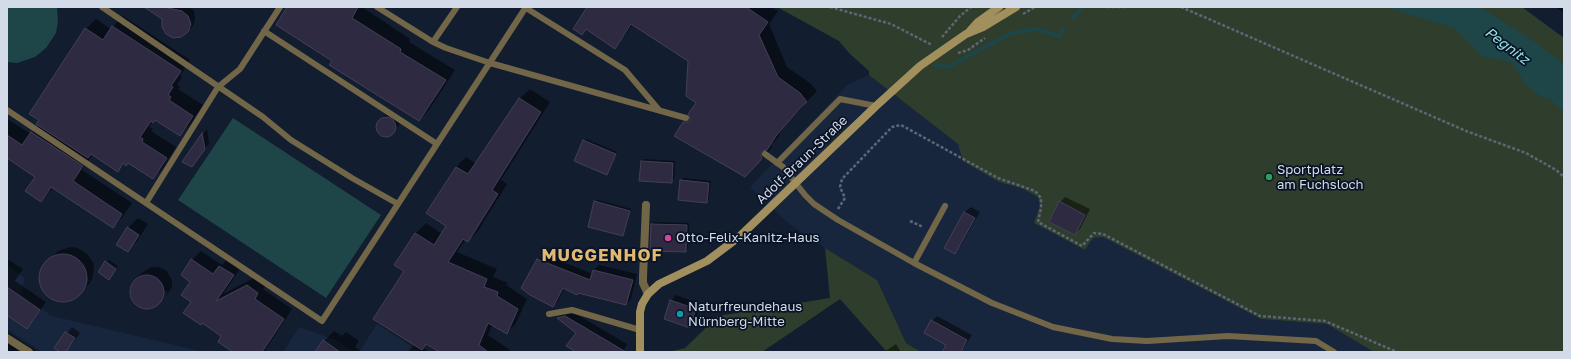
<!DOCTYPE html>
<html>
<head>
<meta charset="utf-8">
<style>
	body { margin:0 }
	#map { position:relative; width:1571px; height:359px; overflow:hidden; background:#121d2f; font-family:"Golos Text",sans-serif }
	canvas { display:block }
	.frame { position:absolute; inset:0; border:8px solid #d4dbe8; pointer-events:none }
</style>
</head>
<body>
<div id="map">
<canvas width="1571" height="359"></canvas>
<div class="frame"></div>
</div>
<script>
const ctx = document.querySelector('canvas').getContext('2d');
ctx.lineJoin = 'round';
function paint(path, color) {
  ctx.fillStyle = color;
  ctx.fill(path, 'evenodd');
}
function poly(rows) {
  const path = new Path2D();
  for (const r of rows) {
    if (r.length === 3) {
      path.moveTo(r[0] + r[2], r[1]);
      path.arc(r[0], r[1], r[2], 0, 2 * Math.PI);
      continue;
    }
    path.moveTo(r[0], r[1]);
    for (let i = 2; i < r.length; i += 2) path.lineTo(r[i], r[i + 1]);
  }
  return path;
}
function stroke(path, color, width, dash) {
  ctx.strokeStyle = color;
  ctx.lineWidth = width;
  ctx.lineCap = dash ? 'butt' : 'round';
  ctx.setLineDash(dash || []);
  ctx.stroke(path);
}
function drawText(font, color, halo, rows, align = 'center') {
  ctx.font = font + ' "Golos Text",sans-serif';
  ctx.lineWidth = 3.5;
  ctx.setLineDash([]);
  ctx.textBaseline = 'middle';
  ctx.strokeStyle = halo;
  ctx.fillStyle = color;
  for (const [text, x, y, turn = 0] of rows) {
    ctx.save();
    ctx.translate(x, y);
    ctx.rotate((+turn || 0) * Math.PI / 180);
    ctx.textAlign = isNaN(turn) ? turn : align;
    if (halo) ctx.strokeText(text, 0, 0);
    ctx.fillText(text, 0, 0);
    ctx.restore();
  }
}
paint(poly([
	[869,75,958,144,999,182,1021,188,1038,197,1040,206,1035,223,1085,250,1093,238,1103,237,1261,319,1327,324,1374,352,921,352,906,343,877,280,825,248,787,222,750,187,847,85],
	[7,265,25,278,21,294,52,316,204,352,42,352,7,329],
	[377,324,420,352,359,352],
	[299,327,336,340,353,352,283,352]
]), '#18263d');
paint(poly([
	[777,7,1522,7,1564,38,1564,352,1374,352,1327,324,1261,319,1103,237,1093,238,1085,250,1034,223,1040,206,1038,197,1021,188,999,182,963,161,958,144,869,75,869,71,850,54,839,41],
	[825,248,877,280,906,343,921,352,887,352,840,299,762,352,668,352,685,348,718,316,830,298]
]), '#2f3e2c');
paint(poly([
	[7,7,57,7,58,22,56,33,46,48,35,57,17,63,7,62],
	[1386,7,1480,7,1532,40,1564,64,1564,112,1551,100,1539,95,1526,85,1511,62,1482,56,1454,28],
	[233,118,381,215,326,298,178,200]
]), '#1e4547');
paint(poly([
	[174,7,189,7,194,11,195,19,193,26,187,32,169,9],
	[289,7,362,7,410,39,409,42,455,70,429,110,419,120,333,60],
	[589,7,771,7,778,11,769,24,787,67,810,83,817,91,785,125,777,139,771,145,772,147,770,150,744,176,684,122,690,116,697,103,689,60,633,24,624,37,614,47,587,28,582,33],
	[1555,7,1564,7,1564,13],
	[123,16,190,60,180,76,182,77,177,85,180,87,178,89,203,105,190,125,180,135,155,119,153,121,149,127,153,129,151,131,176,147,163,168,153,178,129,162,125,163,118,170,93,154,82,170,132,203,123,216,113,226,54,187,41,201,36,176,7,157,7,119,31,134,39,125,86,29,96,19,111,29],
	[530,89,550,102,501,180,507,184,478,231,468,241,466,239,457,252,497,269,493,277,508,283,506,285,527,299,516,323,507,333,493,324,488,335,510,350,509,352,441,352,405,271,396,265,416,233,426,223,442,234,448,226,427,212,456,167,466,157,476,164,520,98],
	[394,113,400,123,396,129,391,135,385,136,378,133,377,127,380,120,385,115],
	[207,129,209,143,192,166,184,161],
	[586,139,617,152,609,171,607,173,584,141],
	[644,159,675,161,674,179,671,182,641,161],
	[684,178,711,181,709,199,707,202,681,181],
	[1065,197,1090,209,1080,229,1074,234,1060,202],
	[598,200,631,209,625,232,623,235,595,202],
	[971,207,980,212,960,247,955,252,946,247,965,212],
	[138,218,148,224,137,241,127,251,117,244,128,228],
	[654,222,689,223,688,249,685,251,652,224],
	[71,247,78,248,88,255,94,264,93,276,90,283,85,288,89,280,87,279,82,291,77,296,70,300,57,301,47,296,41,287,40,280,40,272,43,266,58,251],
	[201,251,222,265,229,257,242,266,223,294,256,277,267,284,263,289,292,309,264,352,235,352,192,301,192,260],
	[543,254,593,274,594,270,599,265,637,274,631,299,626,304,565,287,558,301,553,306,538,260],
	[9,260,23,269,15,281,46,302,34,320,26,327,7,314,7,261],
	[109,260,118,266,109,278,106,262],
	[151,267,158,267,166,270,172,280,172,287,165,298,168,292,166,291,162,300,155,306,149,308,141,307,135,302,131,295,131,286,135,280,143,272],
	[676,295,701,304,695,321,690,327,671,301],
	[571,311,627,344,623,352,578,352,577,333,559,318,564,313],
	[937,316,972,335,964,348,960,352,948,352,947,344,932,321],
	[72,327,80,333,69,348,65,352,62,352,56,348],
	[334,331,342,336,346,332,359,341,355,347,362,352,317,352,324,341],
	[7,332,38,352,7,352],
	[416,343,430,352,407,352],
	[896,344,901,352,884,352]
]), '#0007');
stroke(poly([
	[1073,18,1082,7],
	[935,65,948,67,1011,33,1037,29,1059,36,1064,29]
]), '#1e4547', 4);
const building = poly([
	[144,7,163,7,182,11,188,16,191,24,188,32,181,37,173,38,166,34,162,27,162,19,144,7],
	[287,7,358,7,352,18,401,49,400,52,446,80,419,121,329,65,332,61,276,25,287,7],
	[587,7,746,7,768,22,759,35,778,77,800,93,807,102,800,108,776,136,767,150,762,151,761,154,762,158,760,161,745,177,674,136,683,122,687,122,689,121,690,117,688,114,696,103,686,96,688,61,631,24,615,49,586,29,582,35,573,29,587,7],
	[112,26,181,71,171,86,173,87,168,95,171,97,169,100,193,116,180,136,155,120,153,123,151,121,140,137,143,139,142,142,167,158,153,179,128,163,126,166,123,163,118,172,91,154,88,158,36,124,39,120,29,114,85,28,103,40,112,26],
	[519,98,541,112,492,190,498,194,468,242,463,239,448,262,487,279,484,287,498,292,497,296,518,309,507,334,488,323,479,345,488,352,440,352,426,344,422,350,373,319,404,271,394,265,415,233,434,245,446,226,426,213,456,167,468,174,519,98],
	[386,127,10],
	[31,132,83,166,73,181,122,214,113,228,51,187,41,202,25,191,35,177,7,158,7,135,22,145,31,132],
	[202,133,205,149,192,167,182,162,202,133],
	[583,140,616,154,607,175,574,161,583,140],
	[641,161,673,163,672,183,639,181,641,161],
	[680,180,709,183,707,203,678,200,680,180],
	[594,201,630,211,623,236,588,227,594,201],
	[1059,201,1085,215,1075,235,1049,222,1059,201],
	[964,212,975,218,955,254,944,248,964,212],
	[651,224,687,225,686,252,650,251,651,224],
	[127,227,139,235,128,252,116,245,127,227],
	[63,278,24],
	[191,259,213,274,219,266,234,275,216,301,247,285,258,293,255,299,284,319,262,352,233,352,218,342,221,336,202,323,201,325,183,313,191,302,181,295,190,282,181,275,191,259],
	[537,259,590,280,593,270,633,280,626,305,578,293,577,295,563,288,553,307,530,295,521,288,537,259],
	[105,261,116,269,109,280,98,272,105,261],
	[147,292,17],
	[7,287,40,310,27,329,7,315,7,287],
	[670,300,696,309,690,328,664,319,670,300],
	[565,316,626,352,576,352,566,346,576,333,557,318,565,316],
	[931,320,967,340,961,352,942,352,946,345,924,333,931,320],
	[65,332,75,338,66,352,60,352,54,348,65,332],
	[323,340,340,352,315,352,323,340]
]);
paint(building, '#2d2a42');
stroke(building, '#434057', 1);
stroke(poly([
	[830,7,891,24,932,45],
	[1107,7,1126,7],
	[1181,7,1466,131,1526,153,1556,170,1564,177],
	[1023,14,1035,7],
	[942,37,960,16,971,7],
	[958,53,968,50,985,38],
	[838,209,845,198,840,187,842,179,892,127,901,125,998,178,1035,191,1041,198,1041,208,1038,222,1082,246,1094,233,1103,234,1260,316,1325,321,1397,352],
	[910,221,923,227]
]), '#5d6676', 2.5, [3, 2]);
stroke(poly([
	[102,7,263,117,291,140,352,178,398,204],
	[377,7,433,42,446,48,490,63,686,118],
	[526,8,625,70,659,110],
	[264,31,437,144],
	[433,42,457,7],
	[7,110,322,321,526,7],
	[765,154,783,167,805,195,814,204,838,220,914,263,992,303,1053,327,1112,339,1147,341,1228,336,1316,341,1334,352],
	[777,163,840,99,876,106],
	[146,203,218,87,240,69,280,7],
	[914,263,945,206],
	[549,314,572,310,640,330]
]), '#716648', 6);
stroke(poly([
	[646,205,643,277,643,283,648,294],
	[7,338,29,352]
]), '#716648', 8);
stroke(poly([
	[969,32,978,22,999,7],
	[640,352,640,312,642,304,648,294,659,284,707,261,739,237,876,106,920,66,966,34,983,27,1016,7]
]), '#a1905e', 8);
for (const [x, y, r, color] of [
	[1269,177,4,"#2e9e5b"],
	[668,238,4,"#d1479c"],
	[680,314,4,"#0f9aa8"]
]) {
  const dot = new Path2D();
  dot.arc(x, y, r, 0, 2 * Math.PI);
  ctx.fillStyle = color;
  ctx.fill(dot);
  stroke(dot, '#091325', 1.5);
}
drawText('13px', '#d4dbe8', '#091325', [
	["Adolf-Braun-Straße",802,160,-44]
]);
drawText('13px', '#d4dbe8', '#091325', [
	["Sportplatz",1277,170],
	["am Fuchsloch",1277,185],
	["Otto-Felix-Kanitz-Haus",676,238],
	["Naturfreundehaus",688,307],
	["Nürnberg-Mitte",688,322]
], 'left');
drawText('italic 14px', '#96e1e3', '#091325', [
	["Pegnitz",1507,46,37]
]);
ctx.letterSpacing = '1px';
drawText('bold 17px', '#e1b973', '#091325', [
	["MUGGENHOF",602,256]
]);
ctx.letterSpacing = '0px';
</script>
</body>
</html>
